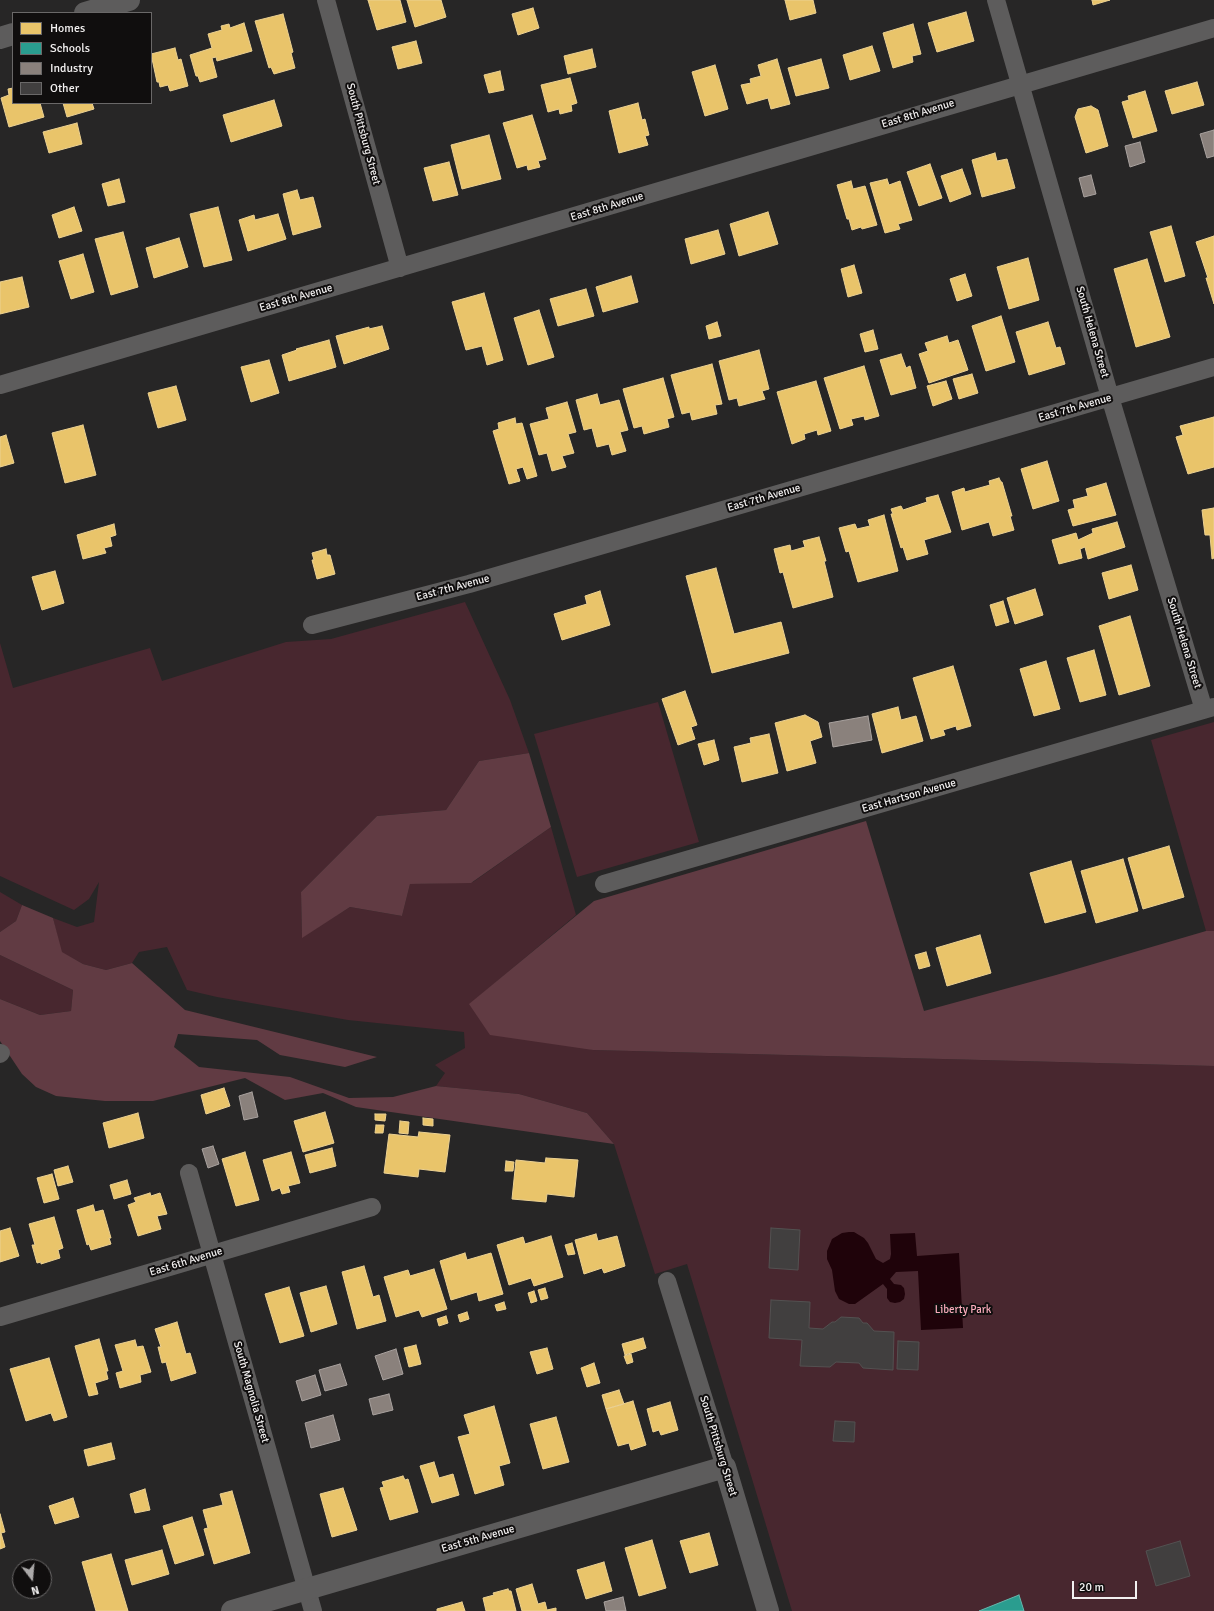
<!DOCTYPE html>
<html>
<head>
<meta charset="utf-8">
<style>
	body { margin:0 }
	#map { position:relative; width:1214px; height:1611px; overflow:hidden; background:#272626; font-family:Signika,sans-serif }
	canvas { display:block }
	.legend { position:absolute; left:12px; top:12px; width:140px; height:92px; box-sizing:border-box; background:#100e0e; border:1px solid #6a6868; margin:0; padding:5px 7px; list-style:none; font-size:12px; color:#f2f0f0 }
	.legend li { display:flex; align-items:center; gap:8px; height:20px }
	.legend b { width:20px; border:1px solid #6a6868 }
	.north { position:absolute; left:12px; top:1559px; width:40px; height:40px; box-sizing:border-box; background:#100e0e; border:1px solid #6a6868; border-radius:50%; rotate:164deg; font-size:11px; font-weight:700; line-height:16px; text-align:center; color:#f2f0f0 }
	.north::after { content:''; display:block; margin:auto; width:14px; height:18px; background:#aba9a9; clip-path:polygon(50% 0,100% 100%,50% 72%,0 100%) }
	.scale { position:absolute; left:1072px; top:1581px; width:65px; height:18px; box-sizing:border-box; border:2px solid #f2f0f0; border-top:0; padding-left:5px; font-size:12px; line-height:14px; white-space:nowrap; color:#f2f0f0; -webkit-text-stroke:3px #100e0e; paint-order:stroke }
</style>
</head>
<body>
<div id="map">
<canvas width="1214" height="1611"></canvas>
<ul class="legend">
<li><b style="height:11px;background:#e9c46a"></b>Homes</li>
<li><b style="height:11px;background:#2a9d8f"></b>Schools</li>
<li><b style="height:11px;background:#8a817c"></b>Industry</li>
<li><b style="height:11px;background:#413f3f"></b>Other</li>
</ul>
<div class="north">N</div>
<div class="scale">20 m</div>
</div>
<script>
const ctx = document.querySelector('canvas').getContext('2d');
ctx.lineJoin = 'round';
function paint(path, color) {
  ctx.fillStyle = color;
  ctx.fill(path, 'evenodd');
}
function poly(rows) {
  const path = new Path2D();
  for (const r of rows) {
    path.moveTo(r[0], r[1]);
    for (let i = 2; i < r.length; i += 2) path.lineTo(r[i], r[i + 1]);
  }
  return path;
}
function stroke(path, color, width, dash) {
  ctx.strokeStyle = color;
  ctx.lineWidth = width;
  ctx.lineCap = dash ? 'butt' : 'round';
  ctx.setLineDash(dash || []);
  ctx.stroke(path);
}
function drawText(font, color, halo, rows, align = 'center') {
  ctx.font = font + ' Signika,sans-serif';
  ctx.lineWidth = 4;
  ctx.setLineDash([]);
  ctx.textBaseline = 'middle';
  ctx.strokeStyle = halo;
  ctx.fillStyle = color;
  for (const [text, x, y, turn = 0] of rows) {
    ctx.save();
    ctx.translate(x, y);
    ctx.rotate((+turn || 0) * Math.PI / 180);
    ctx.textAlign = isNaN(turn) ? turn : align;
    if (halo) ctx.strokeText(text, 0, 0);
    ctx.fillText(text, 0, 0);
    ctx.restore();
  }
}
paint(poly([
	[465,602,510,700,529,753,479,761,446,810,377,816,301,892,302,937,350,907,402,916,410,884,473,882,551,827,576,915,470,1004,593,1050,1214,1066,1214,1611,792,1611,687,1264,655,1274,614,1144,587,1113,519,1094,436,1086,445,1073,435,1065,465,1048,464,1032,348,1020,217,997,187,990,167,947,139,952,132,963,106,970,83,964,61,952,53,918,77,927,94,922,99,882,89,899,74,910,0,876,0,643,13,688,150,648,162,681,286,642,331,639],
	[658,702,699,842,577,877,534,734],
	[1214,722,1214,931,1206,931,1151,740],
	[0,892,22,905,16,921,0,932],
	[0,955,73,990,71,1011,40,1015,0,999]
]), '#48272f');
paint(poly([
	[529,753,551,827,471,883,410,884,402,916,350,907,302,938,301,892,377,816,446,810,479,761],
	[866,821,924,1011,1056,975,1206,931,1214,931,1214,1066,593,1050,490,1035,469,1004,594,901],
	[22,905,53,918,62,952,83,964,106,970,132,963,185,1010,377,1057,345,1067,280,1055,257,1040,178,1034,174,1047,199,1067,290,1077,349,1098,393,1097,436,1086,519,1094,587,1113,614,1144,356,1107,323,1093,285,1100,245,1078,153,1101,105,1101,56,1096,36,1087,22,1074,0,1041,0,999,40,1015,71,1011,73,990,0,955,0,932,16,921]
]), '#613b43');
paint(poly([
	[849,1232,854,1232,864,1238,868,1243,876,1259,883,1263,890,1259,891,1254,890,1234,915,1233,917,1256,959,1253,963,1328,921,1330,918,1271,896,1272,890,1279,894,1284,901,1285,904,1288,905,1294,904,1299,900,1302,895,1303,890,1302,887,1298,887,1289,883,1284,855,1304,849,1304,839,1299,835,1291,832,1270,827,1259,827,1251,832,1239,842,1233]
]), '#1f030a');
const homes = poly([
	[368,0,400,0,406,22,377,30,368,0],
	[407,0,441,0,446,17,415,27,407,0],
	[785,0,813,0,816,13,790,20,785,0],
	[1092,0,1110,0,1093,5,1092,0],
	[533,8,539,28,518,35,512,14,533,8],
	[966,12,974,41,937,52,928,23,966,12],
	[283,14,293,52,291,53,295,68,274,74,271,67,269,68,255,21,283,14],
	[244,23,252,51,217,61,216,57,212,58,217,77,200,82,198,76,196,76,190,55,212,48,208,34,222,30,221,26,229,24,230,28,244,23],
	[913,24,921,54,912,56,913,62,893,68,883,33,913,24],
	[416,41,422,63,398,69,392,47,416,41],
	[872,46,880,71,850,80,843,55,872,46],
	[175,48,178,60,181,59,188,86,170,91,168,85,160,87,159,82,157,82,151,54,175,48],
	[592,49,596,67,568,74,564,56,592,49],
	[777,59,790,104,771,109,768,98,747,104,741,85,751,83,750,79,761,76,758,65,777,59],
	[821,59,829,88,796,96,788,68,821,59],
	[715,65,728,109,705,116,692,72,715,65],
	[500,71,504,90,489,93,484,75,500,71],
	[570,78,577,103,571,105,572,111,560,114,559,109,548,112,541,85,570,78],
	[1197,82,1204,105,1172,114,1165,91,1197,82],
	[13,88,13,103,40,103,44,117,9,127,1,98,9,95,8,89,13,88],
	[1145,91,1157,131,1133,138,1122,102,1129,100,1128,96,1145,91],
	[274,100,282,126,231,142,223,115,274,100],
	[63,103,92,103,94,109,67,117,63,103],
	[638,103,642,120,645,119,649,135,645,136,648,145,619,153,609,111,638,103],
	[1091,106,1098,110,1108,146,1086,153,1075,117,1078,109,1091,106],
	[532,115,546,159,538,161,540,167,528,170,527,165,517,168,503,123,532,115],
	[77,123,82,144,49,153,43,132,77,123],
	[489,135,501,179,462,189,451,145,489,135],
	[995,153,997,161,1007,159,1015,188,982,197,972,160,995,153],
	[449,162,458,195,433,201,424,168,449,162],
	[930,164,942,198,919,206,907,172,930,164],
	[962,169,971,194,950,202,941,176,962,169],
	[119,179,125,202,108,206,102,184,119,179],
	[887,179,889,185,900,181,912,220,898,224,900,229,885,233,870,183,887,179],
	[851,181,853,189,865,186,877,225,862,229,861,227,852,230,849,219,847,219,837,185,851,181],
	[297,190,300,200,313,197,321,227,293,235,283,194,297,190],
	[74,207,82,231,59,238,52,215,74,207],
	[218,207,232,260,204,267,190,214,218,207],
	[768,212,778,244,739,256,730,224,768,212],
	[278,214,286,239,248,251,239,220,254,215,255,220,278,214],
	[1171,226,1185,276,1165,282,1150,232,1171,226],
	[718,230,725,254,691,264,685,239,718,230],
	[123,232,138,287,111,295,95,239,123,232],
	[1214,236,1214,304,1206,278,1208,278,1196,242,1214,236],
	[179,238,188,267,154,278,146,248,179,238],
	[83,254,94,292,71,299,59,261,83,254],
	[1028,258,1039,300,1009,309,997,267,1028,258],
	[1147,259,1170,337,1136,347,1114,269,1147,259],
	[854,265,862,293,848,297,841,269,854,265],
	[965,274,972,296,957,301,950,279,965,274],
	[631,276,638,302,603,312,596,287,631,276],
	[22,277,29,307,0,314,0,282,22,277],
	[586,289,594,316,558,326,550,299,586,289],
	[484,293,503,360,487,365,482,346,466,350,452,302,484,293],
	[539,310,554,357,528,365,514,318,539,310],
	[1001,316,1015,362,986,371,972,326,1001,316],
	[717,322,721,336,709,339,706,326,717,322],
	[1048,322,1056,348,1060,347,1065,364,1029,375,1016,332,1048,322],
	[382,326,389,349,344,364,336,336,369,327,369,329,382,326],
	[873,330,878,349,865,352,860,334,873,330],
	[947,336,949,343,958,340,968,370,929,383,919,354,928,351,925,343,947,336],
	[329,340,336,367,289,381,282,355,297,350,296,349,329,340],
	[759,350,769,389,762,391,765,399,739,406,737,398,729,400,719,361,759,350],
	[901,354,906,368,910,366,916,388,891,395,880,360,901,354],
	[269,360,279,393,251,402,241,367,269,360],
	[712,364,722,404,715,405,717,414,692,420,690,412,682,414,671,375,712,364],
	[864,366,879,416,865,420,864,416,851,419,853,425,840,429,824,378,864,366],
	[972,374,978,393,959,399,953,379,972,374],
	[663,378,674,417,667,419,669,427,644,434,642,426,634,428,623,389,663,378],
	[816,381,831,431,818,435,817,430,804,434,805,439,792,444,777,392,816,381],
	[946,381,952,399,933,406,927,386,946,381],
	[176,386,186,420,158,428,148,393,176,386],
	[597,394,600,405,619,400,628,430,620,432,626,451,612,455,609,444,597,447,592,428,584,430,576,400,597,394],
	[567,402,576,432,568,434,574,453,562,456,566,467,552,471,547,453,539,455,530,424,549,419,546,408,567,402],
	[1214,417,1214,467,1188,474,1176,437,1183,435,1180,426,1214,417],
	[515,418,516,424,522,423,537,476,527,479,523,467,516,469,520,481,509,484,493,431,499,429,498,423,515,418],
	[83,425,96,475,65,483,52,433,83,425],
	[6,435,14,463,0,467,0,437,6,435],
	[1047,461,1059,501,1033,509,1021,469,1047,461],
	[999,478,1001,482,1002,482,1012,516,1010,516,1014,530,993,536,989,522,962,530,952,492,964,488,965,492,990,485,989,481,999,478],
	[1106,483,1116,515,1073,526,1068,510,1075,508,1073,500,1088,496,1086,489,1106,483],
	[938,495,951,532,924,540,928,554,907,560,903,547,901,548,891,514,893,514,891,509,901,506,903,510,927,502,926,498,938,495],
	[1214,508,1214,558,1212,559,1210,535,1205,535,1202,510,1214,508],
	[884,515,898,571,858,582,849,551,846,552,839,528,855,524,857,529,870,526,868,520,884,515],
	[1117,522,1125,547,1088,559,1085,547,1080,549,1082,558,1059,564,1052,540,1076,533,1078,540,1093,533,1092,529,1117,522],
	[114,524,116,535,110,537,112,546,104,548,106,553,83,559,77,535,114,524],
	[819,537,826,561,824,561,833,597,793,608,783,572,780,573,774,549,790,545,791,551,805,547,803,541,819,537],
	[326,549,327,555,330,555,335,574,317,579,312,560,314,560,312,553,326,549],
	[1131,565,1138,590,1109,599,1102,573,1131,565],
	[716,568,734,634,781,622,789,653,712,673,686,576,716,568],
	[55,571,64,603,42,610,32,577,55,571],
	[1035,589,1043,615,1015,624,1007,598,1035,589],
	[600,591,610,625,562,640,554,614,587,604,585,596,600,591],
	[1003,601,1009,622,996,626,990,605,1003,601],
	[1130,616,1150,686,1119,695,1099,626,1130,616],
	[1094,650,1106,695,1080,702,1067,658,1094,650],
	[1046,661,1060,709,1034,716,1020,669,1046,661],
	[953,666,971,726,957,730,956,726,943,730,945,735,931,739,913,678,953,666],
	[685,691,697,725,691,727,695,739,678,745,662,699,685,691],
	[898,707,901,720,916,716,923,741,882,753,872,714,898,707],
	[805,715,818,722,822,737,810,741,816,763,787,771,775,723,805,715],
	[769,734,778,773,742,782,734,747,751,743,750,738,769,734],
	[714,740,719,760,704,765,698,744,714,740],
	[1169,846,1184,897,1143,909,1128,858,1169,846],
	[1123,859,1138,911,1096,923,1081,871,1123,859],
	[1071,861,1086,912,1045,923,1030,873,1071,861],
	[980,935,991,973,947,986,936,948,980,935],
	[926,952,930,966,919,969,915,955,926,952],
	[224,1088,230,1106,206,1114,201,1095,224,1088],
	[325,1112,334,1143,303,1152,294,1121,325,1112],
	[138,1113,144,1138,109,1148,103,1123,138,1113],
	[375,1114,386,1114,385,1121,375,1120,375,1114],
	[423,1118,433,1119,433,1126,423,1125,423,1118],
	[400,1121,409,1122,408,1134,399,1133,400,1121],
	[376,1125,384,1125,383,1133,375,1133,376,1125],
	[419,1132,450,1135,445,1172,419,1169,418,1177,384,1173,389,1134,418,1137,419,1132],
	[332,1148,336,1166,310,1173,305,1155,332,1148],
	[245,1152,259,1200,236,1206,222,1159,245,1152],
	[291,1152,300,1183,288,1186,290,1192,282,1194,280,1188,272,1191,263,1160,291,1152],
	[546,1158,578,1160,574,1197,547,1194,546,1202,512,1199,516,1160,545,1163,546,1158],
	[506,1161,514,1162,513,1171,505,1171,506,1161],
	[68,1166,73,1182,58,1186,54,1170,68,1166],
	[52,1174,59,1199,44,1203,37,1178,52,1174],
	[127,1180,131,1194,114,1199,110,1185,127,1180],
	[150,1193,151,1196,160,1193,167,1214,157,1216,161,1229,138,1236,128,1205,136,1202,134,1198,150,1193],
	[93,1205,95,1212,103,1210,111,1238,109,1238,111,1244,91,1250,89,1244,87,1245,77,1210,93,1205],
	[54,1217,63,1248,58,1250,60,1258,41,1264,41,1262,37,1263,32,1245,35,1245,29,1224,54,1217],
	[10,1228,19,1256,0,1262,0,1231,10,1228],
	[596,1234,598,1241,617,1236,625,1266,604,1273,602,1268,584,1274,575,1240,596,1234],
	[551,1236,563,1277,534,1286,531,1278,509,1285,497,1245,523,1237,525,1244,551,1236],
	[572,1243,575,1254,568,1255,565,1245,572,1243],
	[465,1253,467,1260,491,1253,503,1294,479,1301,477,1292,451,1300,440,1261,465,1253],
	[364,1266,373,1297,379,1295,386,1321,357,1329,342,1272,364,1266],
	[434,1269,447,1309,422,1317,419,1310,396,1317,384,1277,408,1270,410,1276,434,1269],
	[326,1286,337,1324,311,1332,300,1293,326,1286],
	[289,1287,304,1336,280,1343,265,1294,289,1287],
	[545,1288,548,1298,541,1300,538,1290,545,1288],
	[534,1291,537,1301,531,1303,528,1293,534,1291],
	[504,1302,506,1309,497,1311,495,1305,504,1302],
	[467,1312,469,1319,460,1322,458,1315,467,1312],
	[446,1316,448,1323,439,1326,437,1319,446,1316],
	[177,1322,186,1354,190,1353,196,1373,171,1381,166,1362,162,1363,158,1347,161,1347,155,1329,177,1322],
	[643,1338,646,1348,625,1355,622,1344,643,1338],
	[99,1339,108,1371,106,1371,108,1379,95,1383,98,1394,89,1396,75,1346,99,1339],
	[135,1340,137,1347,143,1346,151,1372,140,1375,141,1382,120,1388,116,1373,123,1371,115,1345,135,1340],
	[416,1345,421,1364,409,1367,404,1348,416,1345],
	[547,1348,553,1369,537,1374,530,1352,547,1348],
	[631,1354,633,1362,627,1364,624,1356,631,1354],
	[49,1358,67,1417,54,1421,51,1413,26,1421,10,1369,49,1358],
	[594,1363,600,1383,587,1387,581,1368,594,1363],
	[619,1390,624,1404,606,1409,602,1395,619,1390],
	[633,1401,646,1445,631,1450,629,1443,618,1446,606,1409,633,1401],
	[670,1402,678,1430,661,1435,659,1430,653,1432,647,1409,670,1402],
	[494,1406,510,1463,499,1466,504,1485,475,1494,458,1437,470,1434,464,1415,494,1406],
	[556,1417,569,1462,543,1469,530,1424,556,1417],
	[111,1443,115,1459,88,1466,84,1450,111,1443],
	[434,1462,439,1478,453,1474,459,1495,432,1503,420,1466,434,1462],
	[403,1476,405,1480,408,1479,418,1512,390,1520,380,1488,384,1487,382,1482,403,1476],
	[343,1488,357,1530,332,1537,320,1494,343,1488],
	[145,1489,150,1510,135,1513,130,1494,145,1489],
	[232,1491,250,1553,214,1564,204,1529,208,1528,203,1510,223,1505,220,1494,232,1491],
	[73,1498,79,1517,55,1524,49,1506,73,1498],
	[0,1514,5,1532,1,1533,5,1547,0,1549,0,1514],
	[192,1517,204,1555,175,1564,163,1526,192,1517],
	[709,1533,718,1565,690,1573,680,1541,709,1533],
	[652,1540,666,1588,639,1596,625,1548,652,1540],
	[162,1550,169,1574,132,1585,125,1560,162,1550],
	[111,1554,128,1611,96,1611,82,1562,111,1554],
	[604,1562,612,1591,586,1599,577,1570,604,1562],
	[532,1584,538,1604,545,1602,547,1610,556,1608,556,1611,522,1611,516,1589,532,1584],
	[508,1589,509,1591,511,1591,516,1611,486,1611,483,1598,494,1595,493,1593,508,1589],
	[462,1602,465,1611,437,1611,437,1609,462,1602]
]);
paint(homes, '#e9c46a');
stroke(homes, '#ecd192', 1);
const schools = poly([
	[1019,1595,1024,1611,979,1611,1019,1595]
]);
paint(schools, '#2a9d8f');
stroke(schools, '#66b6ac', 1);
const industry = poly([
	[1214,130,1214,156,1207,158,1200,134,1214,130],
	[1140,142,1145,162,1130,167,1125,146,1140,142],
	[1091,175,1096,194,1084,197,1079,178,1091,175],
	[868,716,872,740,833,747,829,723,868,716],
	[252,1092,258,1117,244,1120,239,1096,252,1092],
	[213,1146,219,1164,208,1168,202,1149,213,1146],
	[396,1349,403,1374,383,1380,375,1356,396,1349],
	[340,1364,347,1385,325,1391,319,1370,340,1364],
	[315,1375,321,1395,302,1401,296,1381,315,1375],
	[389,1394,393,1410,373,1415,369,1399,389,1394],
	[333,1415,340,1440,311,1448,305,1423,333,1415],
	[623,1597,626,1611,606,1611,604,1602,623,1597]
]);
paint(industry, '#8a817c');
stroke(industry, '#a9a29f', 1);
const building = poly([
	[771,1228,800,1230,798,1270,769,1268,771,1228],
	[771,1300,810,1302,809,1328,823,1329,832,1322,835,1322,841,1317,859,1318,863,1323,867,1323,874,1331,894,1332,893,1370,863,1368,859,1363,836,1362,830,1367,800,1366,802,1340,769,1338,771,1300],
	[898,1341,919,1342,918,1370,897,1369,898,1341],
	[835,1421,855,1422,854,1442,833,1441,835,1421],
	[1180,1541,1190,1576,1156,1586,1146,1551,1180,1541]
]);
paint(building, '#413f3f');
stroke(building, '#535151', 1);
stroke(poly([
	[326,0,400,268],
	[996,0,1110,397,1204,710],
	[0,385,1214,28],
	[312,625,469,584,1214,367],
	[604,884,1214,707],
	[0,1054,1,1053],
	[189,1173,313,1611],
	[667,1281,725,1467],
	[0,1317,372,1207]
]), '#5d5c5c', 18);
stroke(poly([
	[85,13,129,0],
	[0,38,13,34],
	[232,1611,725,1467,768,1611]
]), '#5d5c5c', 22);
drawText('11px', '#f2f0f0', '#100e0e', [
	["East 8th Avenue",918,114,-17],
	["South Pittsburg Street",363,134,75],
	["East 8th Avenue",607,207,-17],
	["East 8th Avenue",296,298,-16],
	["South Helena Street",1092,332,74],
	["East 7th Avenue",1075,408,-16],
	["East 7th Avenue",764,498,-16],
	["East 7th Avenue",453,588,-15],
	["South Helena Street",1184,643,73],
	["East Hartson Avenue",909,796,-16],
	["East 6th Avenue",186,1262,-17],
	["South Magnolia Street",251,1392,74],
	["South Pittsburg Street",718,1446,73],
	["East 5th Avenue",478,1539,-16]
]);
drawText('11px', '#faacbc', '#100e0e', [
	["Liberty Park",963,1310]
]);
</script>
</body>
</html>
